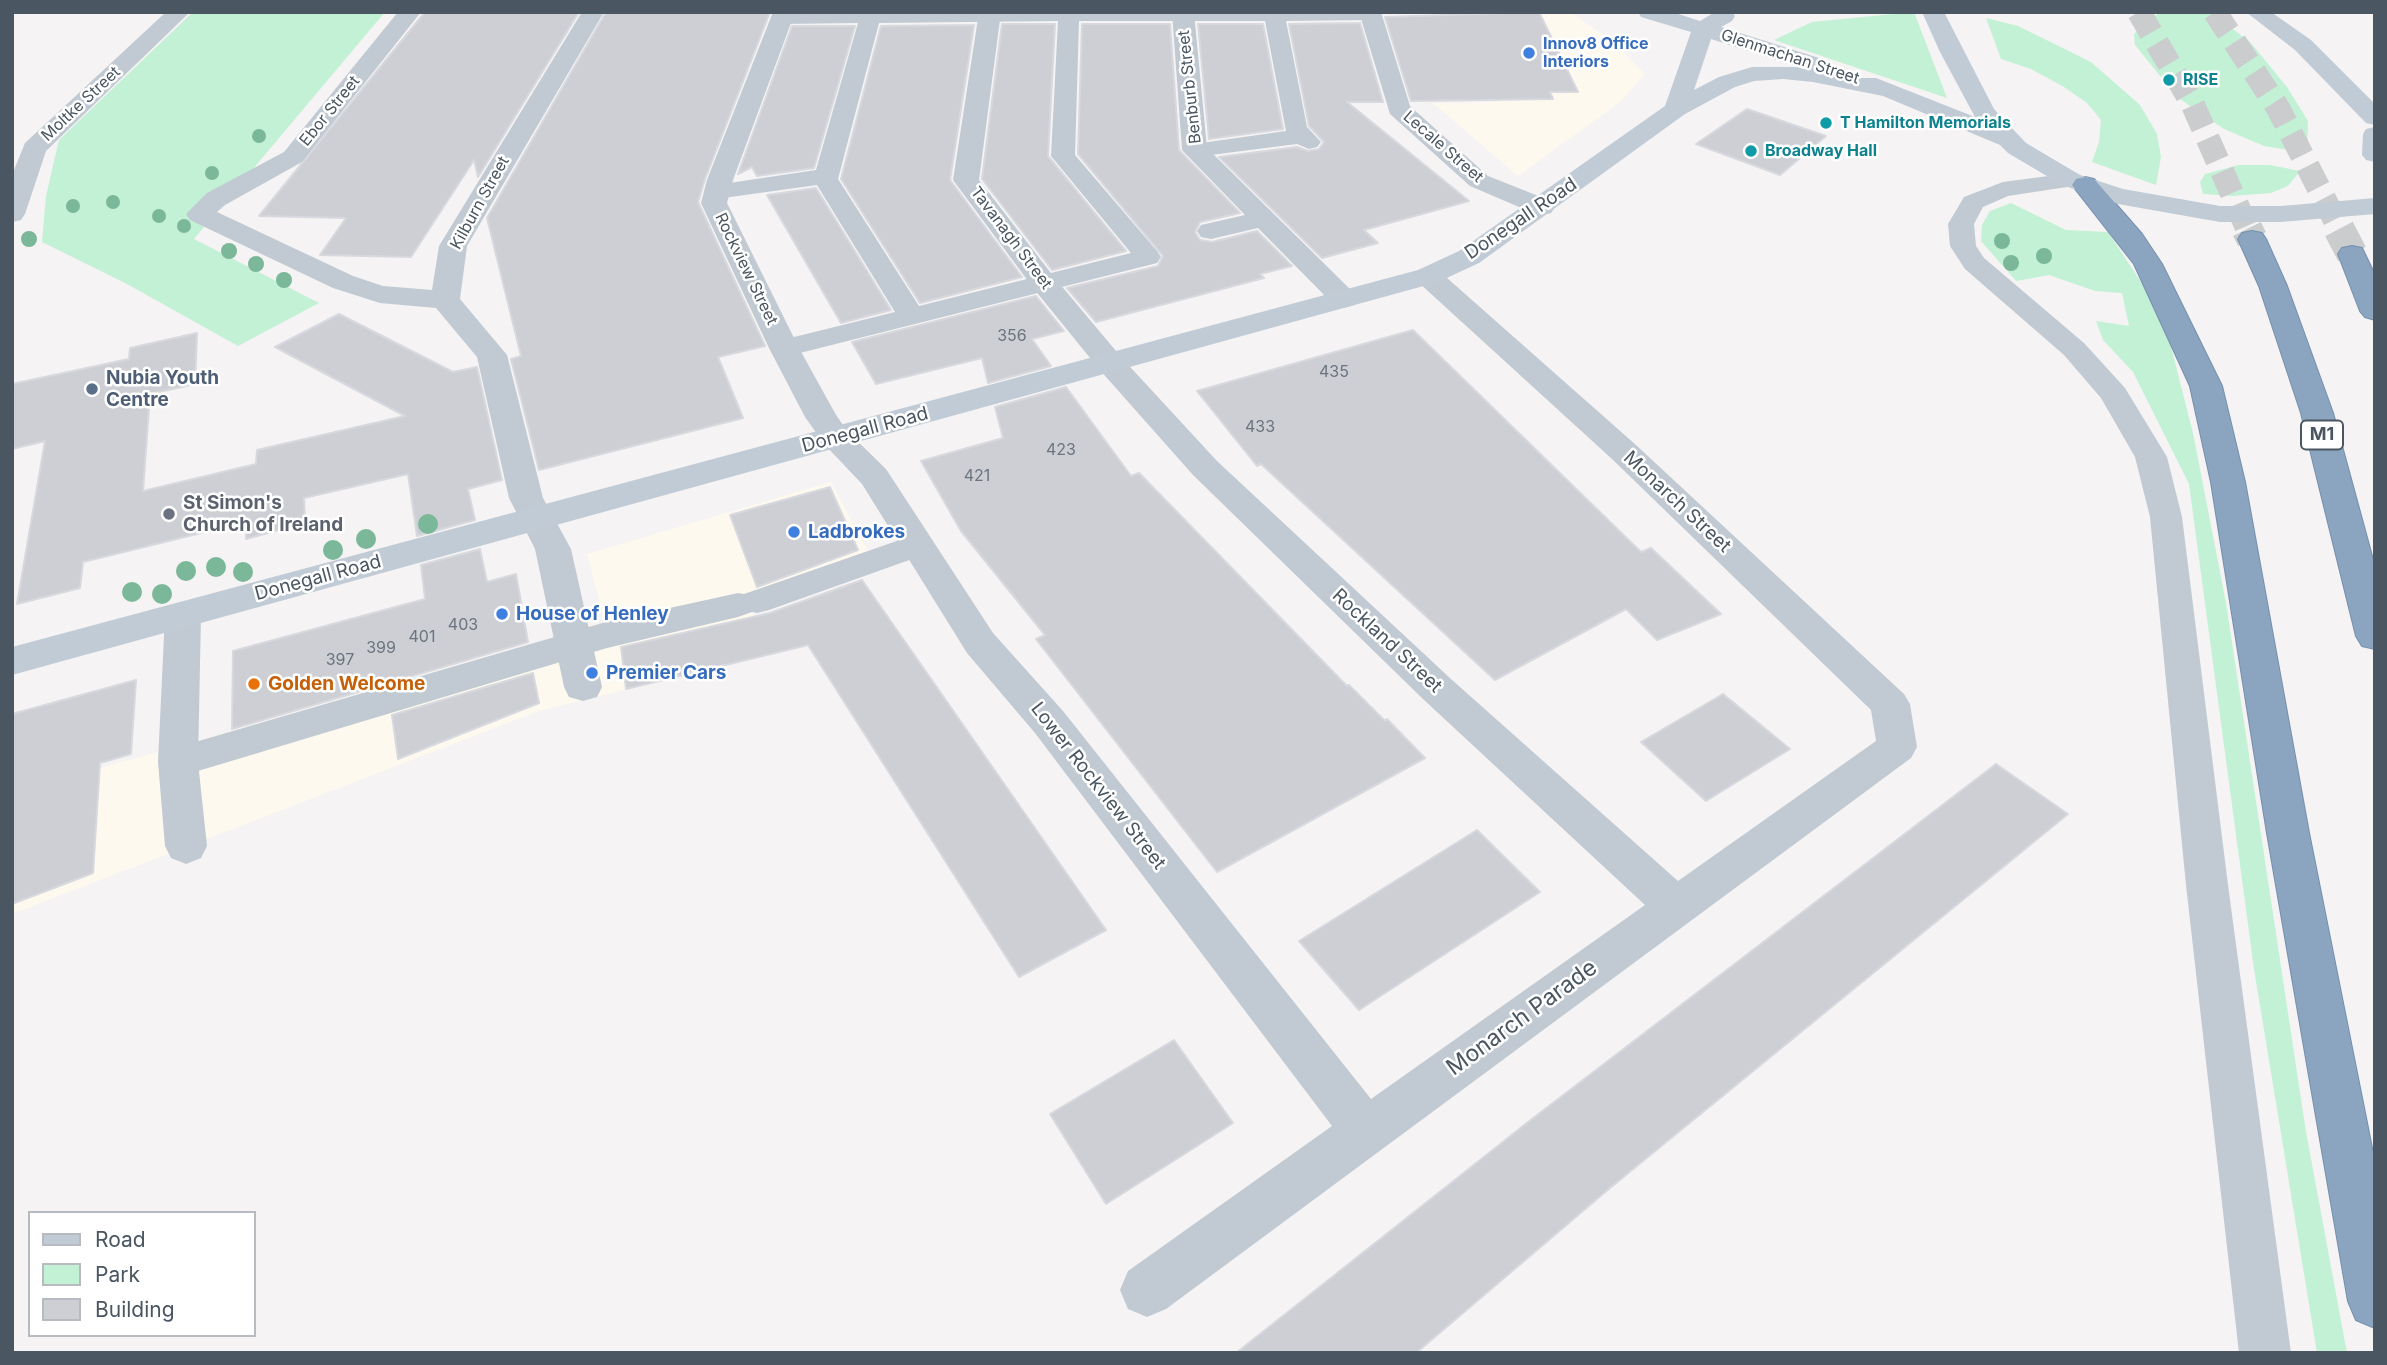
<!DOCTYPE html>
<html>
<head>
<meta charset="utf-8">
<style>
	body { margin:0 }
	#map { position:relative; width:2387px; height:1365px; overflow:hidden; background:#f5f3f3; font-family:Inter,sans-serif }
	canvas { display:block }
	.frame { position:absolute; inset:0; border:14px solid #4a5661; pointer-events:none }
	.legend { position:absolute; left:28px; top:1211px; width:228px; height:126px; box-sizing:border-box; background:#fff; border:2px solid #b7bbc0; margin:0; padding:9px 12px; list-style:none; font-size:21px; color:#4a5661 }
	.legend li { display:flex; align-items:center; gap:14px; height:35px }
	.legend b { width:35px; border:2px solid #b7bbc0 }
</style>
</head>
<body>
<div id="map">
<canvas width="2387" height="1365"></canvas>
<div class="frame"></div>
<ul class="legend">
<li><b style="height:9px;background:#c1cbd6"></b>Road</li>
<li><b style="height:19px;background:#c3f1d5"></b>Park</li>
<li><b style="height:19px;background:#cdcfd5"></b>Building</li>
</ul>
</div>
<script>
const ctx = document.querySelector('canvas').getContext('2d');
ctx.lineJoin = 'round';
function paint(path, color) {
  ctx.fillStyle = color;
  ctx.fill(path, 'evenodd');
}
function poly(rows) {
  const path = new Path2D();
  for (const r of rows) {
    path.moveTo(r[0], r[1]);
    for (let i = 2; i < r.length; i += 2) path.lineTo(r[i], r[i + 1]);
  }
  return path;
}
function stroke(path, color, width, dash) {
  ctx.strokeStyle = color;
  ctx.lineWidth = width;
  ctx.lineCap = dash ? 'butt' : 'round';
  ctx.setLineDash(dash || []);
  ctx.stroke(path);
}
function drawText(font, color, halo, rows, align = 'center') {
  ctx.font = font + ' Inter,sans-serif';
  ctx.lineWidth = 5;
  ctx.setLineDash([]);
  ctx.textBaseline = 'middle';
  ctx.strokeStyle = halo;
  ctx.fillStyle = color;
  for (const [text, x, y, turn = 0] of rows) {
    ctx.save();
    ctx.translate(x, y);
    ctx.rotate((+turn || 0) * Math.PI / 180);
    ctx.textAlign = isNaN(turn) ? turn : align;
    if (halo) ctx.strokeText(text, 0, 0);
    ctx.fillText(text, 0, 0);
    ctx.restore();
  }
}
paint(poly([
	[1466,12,1570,12,1616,44,1645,74,1619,103,1518,176,1433,103,1498,102],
	[831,482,878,570,752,613,775,653,539,711,12,914,12,793,606,626,587,554]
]), '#fdf9ef');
paint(poly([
	[193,12,385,12,194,239,319,303,238,346,127,284,42,242,46,196,59,140],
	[1914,12,1947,98,1774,40,1812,22],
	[2160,12,2211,12,2251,43,2287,87,2308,121,2307,153,2264,146,2224,129,2177,97,2135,45,2134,34],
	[1986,18,2018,26,2091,62,2140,105,2157,134,2161,157,2156,185,2092,162,2099,142,2101,120,2087,103,2064,87,2031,69,2001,59],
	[2239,165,2270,165,2300,171,2288,186,2271,193,2232,196,2203,194,2200,182,2205,174],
	[2011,203,2066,230,2108,232,2141,282,2166,327,2193,433,2226,603,2306,1132,2347,1353,2317,1353,2254,969,2189,484,2133,372,2103,340,2096,321,2129,326,2122,293,2095,291,2049,275,2016,281,1981,241,1982,225,1990,211]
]), '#c3f1d5');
const building = poly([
	[425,12,579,12,478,177,474,160,411,257,320,255,346,218,259,216,425,12],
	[606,12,770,12,705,179,698,202,765,346,718,357,743,418,539,470,511,359,521,356,487,218,606,12],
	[1539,12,1578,92,1550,92,1553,99,1411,101,1385,17,1539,12],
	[1360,23,1383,102,1347,102,1469,201,1364,230,1378,243,1322,258,1219,157,1297,147,1308,151,1319,149,1324,142,1309,126,1289,24,1360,23],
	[1002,24,1055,24,1048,156,1126,251,1052,270,982,179,1002,24],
	[1082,24,1170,24,1179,150,1240,213,1200,222,1195,232,1200,240,1212,242,1257,231,1292,266,1260,274,1264,278,1096,322,1067,288,1158,266,1163,256,1078,154,1082,24],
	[1198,24,1263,24,1283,129,1209,139,1198,24],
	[974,25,950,180,1022,277,920,303,841,179,881,26,974,25],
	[792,26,855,26,814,168,757,176,752,167,738,174,792,26],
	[1747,109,1826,136,1780,175,1696,144,1747,109],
	[816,188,891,310,841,323,767,195,816,188],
	[1036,296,1064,331,1032,339,1051,366,988,383,982,358,876,384,852,342,1036,296],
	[339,314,453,372,477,367,502,480,468,489,475,520,417,536,408,474,304,498,305,523,246,539,246,522,83,562,80,588,17,604,45,441,12,449,12,384,129,359,130,348,197,333,195,384,150,394,143,491,256,464,257,450,405,416,275,347,339,314],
	[1413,330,1641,552,1651,548,1721,614,1657,640,1626,609,1495,680,1261,464,1257,466,1197,391,1413,330],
	[1066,387,1131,476,1139,473,1347,686,1349,685,1385,721,1387,719,1425,758,1217,872,1036,639,1045,635,961,531,921,461,1003,438,995,407,1066,387],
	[830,487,858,550,757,587,730,515,830,487],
	[480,549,487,582,516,574,528,642,232,729,233,651,425,599,421,565,480,549],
	[862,580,1106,930,1019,977,808,645,626,689,621,647,770,613,862,580],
	[533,673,539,703,398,759,392,715,533,673],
	[136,680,131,754,100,763,93,873,12,904,12,714,136,680],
	[1723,694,1790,749,1706,801,1641,742,1723,694],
	[1996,764,2068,814,1610,1188,1416,1353,1236,1353,1528,1122,1996,764],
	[1477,830,1540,892,1359,1010,1299,941,1477,830],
	[1174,1040,1233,1123,1106,1204,1050,1114,1174,1040]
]);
paint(building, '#cdcfd5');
stroke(building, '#d7d9de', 2);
stroke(poly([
	[2139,12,2193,105,2248,230],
	[2215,12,2278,108,2340,230]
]), '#caccce', 24, [24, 12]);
stroke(poly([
	[2247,229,2252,239],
	[2339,229,2352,254]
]), '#caccce', 31, [31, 15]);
const highway = poly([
	[2085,177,2094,179,2142,234,2162,264,2222,386,2245,482,2309,833,2375,1163,2375,1328,2356,1320,2348,1301,2267,833,2211,482,2190,386,2134,264,2072,185,2076,179,2085,177],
	[2252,231,2262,233,2266,239,2287,286,2333,413,2375,567,2375,649,2362,646,2356,636,2301,413,2259,286,2238,239,2242,233,2252,231],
	[2352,246,2362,248,2375,275,2375,320,2365,317,2360,311,2338,254,2342,248,2352,246]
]);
stroke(highway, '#7690ad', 2);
paint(poly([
	[780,12,1380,12,1381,14,1378,18,1371,20,1286,21,1307,127,1321,142,1317,147,1309,149,1297,144,1195,157,1187,155,1183,150,1187,145,1286,131,1265,21,1079,21,1075,155,1157,251,1161,257,1157,263,784,357,774,354,770,348,774,342,895,312,817,185,716,199,707,197,704,192,707,187,716,185,816,170,858,23,782,24,775,22,772,18,780,12],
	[1058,21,1051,156,1131,253,919,306,838,179,879,23,1058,21],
	[2071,173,2080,175,2083,180,2080,185,2008,196,1983,207,1974,224,1976,246,1984,258,2084,343,2125,388,2167,457,2182,517,2228,885,2291,1353,2239,1353,2186,885,2150,517,2135,457,2101,398,2064,355,1965,269,1950,246,1948,224,1964,197,2003,182,2071,173],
	[917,534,929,537,934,545,929,553,769,610,757,613,752,612,738,617,607,648,178,777,164,773,159,762,164,751,178,747,606,622,738,593,744,594,917,534]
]), '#c1cad2');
paint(poly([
	[166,12,190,12,46,151,25,214,21,220,12,222,12,175,25,143,166,12],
	[398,12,421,12,302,162,225,205,217,212,353,276,383,286,432,290,439,246,582,12,604,12,467,246,460,299,507,355,543,498,571,549,602,687,597,697,583,701,569,697,564,687,535,549,509,498,477,357,436,308,380,303,333,288,190,220,186,214,207,193,284,152,398,12],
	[773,12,795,12,733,180,727,203,799,348,836,415,847,431,886,469,993,633,1063,711,1371,1099,1645,905,1423,699,1193,475,1099,369,1034,289,953,180,979,12,1001,12,979,180,1054,277,1121,357,1217,461,1451,679,1678,881,1876,741,1871,710,1612,459,1418,282,1414,276,1418,270,1428,268,1438,270,1636,445,1904,694,1910,704,1917,747,1911,758,1166,1309,1147,1317,1128,1309,1120,1290,1128,1271,1332,1126,1035,733,967,653,862,484,825,445,805,417,769,348,701,203,707,180,773,12],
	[1172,12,1194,12,1207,148,1354,293,1358,299,1354,305,1344,308,1334,305,1258,228,1211,239,1201,237,1197,231,1201,225,1245,215,1182,150,1172,12],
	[1359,12,1381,12,1410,106,1488,176,1551,201,1555,207,1551,213,1542,215,1533,213,1470,186,1390,114,1359,12],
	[183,602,196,606,201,615,198,762,207,846,201,858,186,864,171,858,165,846,158,762,165,615,170,606,183,602]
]), '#c1cad2');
paint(poly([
	[1638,12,1672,12,1700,21,1715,12,1732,12,1735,16,1732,21,1721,27,1819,58,1822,63,1816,69,1861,78,1876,78,1975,117,1940,52,1922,12,1944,12,1994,109,2026,143,2080,175,2123,189,2220,206,2281,206,2375,198,2375,214,2281,222,2220,222,2118,204,2062,185,2008,153,2000,145,1883,96,1813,82,1783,79,1754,81,1735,87,1685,114,1479,263,1438,282,12,675,12,647,1418,270,1459,251,1665,106,1691,32,1641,17,1638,12],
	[1711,39,1799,67,1752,67,1719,77,1694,90,1711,39],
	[2246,12,2271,12,2311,40,2375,104,2375,125,2366,123,2295,50,2246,12],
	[2375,127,2375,162,2366,160,2362,155,2363,134,2366,129,2375,127]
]), '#c1cbd6');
paint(highway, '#8ba5c1');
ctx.fillStyle = '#7bb799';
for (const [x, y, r] of [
	[259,136,7],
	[212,173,7],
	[113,202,7],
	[73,206,7],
	[159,216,7],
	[184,226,7],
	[29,239,8],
	[2002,241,8],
	[229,251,8],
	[2044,256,8],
	[2011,263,8],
	[256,264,8],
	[284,280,8],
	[428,524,10],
	[366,539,10],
	[333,550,10],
	[216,567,10],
	[186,571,10],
	[243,572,10],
	[132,592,10],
	[162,594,10]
]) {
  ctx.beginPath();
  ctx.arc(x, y, r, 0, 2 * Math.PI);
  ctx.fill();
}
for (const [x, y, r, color] of [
	[1529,53,7,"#3f7fe0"],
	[2169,80,7,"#0f9aa8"],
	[1826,123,7,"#0f9aa8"],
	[1751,151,7,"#0f9aa8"],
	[92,389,7,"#5c6f8a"],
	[169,514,7,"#6b7280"],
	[794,532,7,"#3f7fe0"],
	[502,614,7,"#3f7fe0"],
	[592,673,7,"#3f7fe0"],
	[254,684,7,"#e8710a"]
]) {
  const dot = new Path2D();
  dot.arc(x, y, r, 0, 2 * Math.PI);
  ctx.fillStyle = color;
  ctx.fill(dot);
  stroke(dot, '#fff', 2.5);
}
drawText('bold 16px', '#366cbe', '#fff', [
	["Innov8 Office",1543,44],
	["Interiors",1543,62]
], 'left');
drawText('16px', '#4a5661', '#fff', [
	["Glenmachan Street",1790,57,18],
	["Benburb Street",1190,87,-96],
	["Moltke Street",81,104,-43],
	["Ebor Street",330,111,-51],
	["Lecale Street",1443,147,41],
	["Kilburn Street",480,203,-61],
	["Tavanagh Street",1011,238,53],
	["Rockview Street",746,269,64]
]);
drawText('bold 16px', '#0d838f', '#fff', [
	["RISE",2183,80],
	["T Hamilton Memorials",1840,123],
	["Broadway Hall",1765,151]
], 'left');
drawText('16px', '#6b747e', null, [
	["356",1012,336],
	["435",1334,372],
	["433",1260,427],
	["423",1061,450],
	["421",977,476],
	["403",463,625],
	["401",422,637],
	["399",381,648],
	["397",340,660]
]);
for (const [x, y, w] of [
	[2322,435,42]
]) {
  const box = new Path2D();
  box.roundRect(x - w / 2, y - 14.5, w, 29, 5);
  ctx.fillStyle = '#fff';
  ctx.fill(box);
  stroke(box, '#4a5661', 2);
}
drawText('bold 18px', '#4a5661', null, [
	["M1",2322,435]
]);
drawText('19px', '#4a5661', '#fff', [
	["Donegall Road",1521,219,-34],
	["Donegall Road",865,430,-15],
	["Monarch Street",1677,502,43],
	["Donegall Road",318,578,-15],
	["Rockland Street",1387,641,43],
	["Lower Rockview Street",1098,786,52]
]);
drawText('bold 19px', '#4e5e75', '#fff', [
	["Nubia Youth",106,378],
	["Centre",106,400]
], 'left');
drawText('bold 19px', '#5b616d', '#fff', [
	["St Simon's",183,503],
	["Church of Ireland",183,525]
], 'left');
drawText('bold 19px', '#366cbe', '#fff', [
	["Ladbrokes",808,532],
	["House of Henley",516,614],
	["Premier Cars",606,673]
], 'left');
drawText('bold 19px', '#c56008', '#fff', [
	["Golden Welcome",268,684]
], 'left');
drawText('23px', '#4a5661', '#fff', [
	["Monarch Parade",1522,1018,-36]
]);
</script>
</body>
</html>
